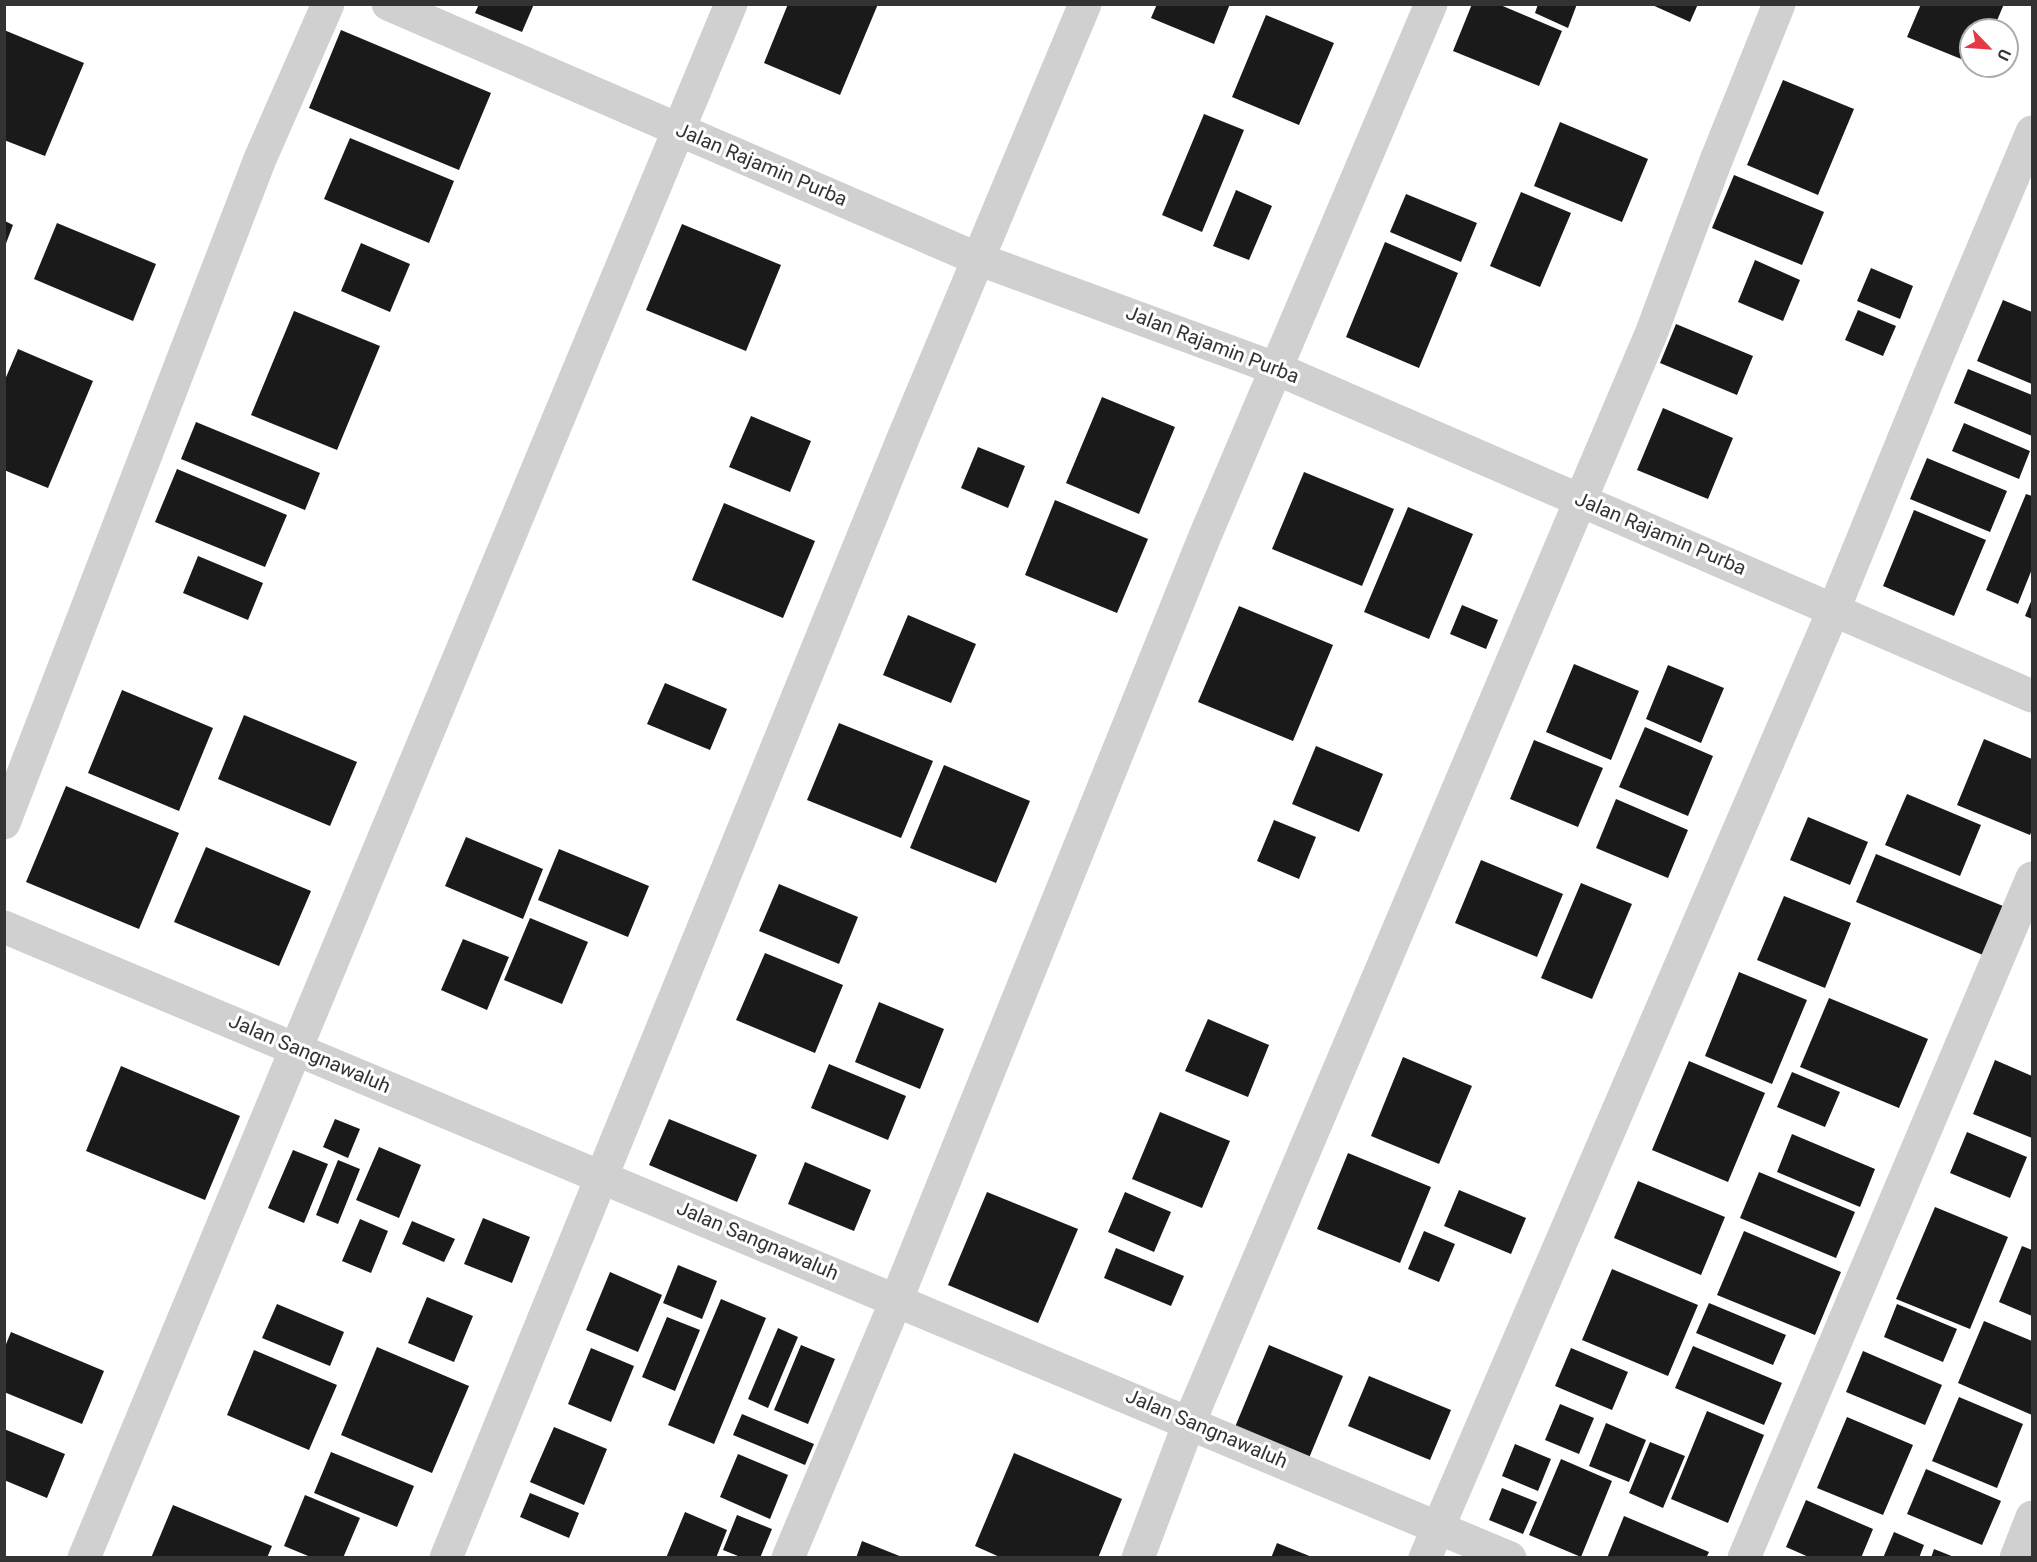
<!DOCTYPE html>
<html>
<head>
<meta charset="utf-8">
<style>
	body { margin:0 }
	#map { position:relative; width:2037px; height:1562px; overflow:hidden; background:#fff; font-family:Roboto,sans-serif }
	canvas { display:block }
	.frame { position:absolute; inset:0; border:6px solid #333; pointer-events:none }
	.north { position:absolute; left:1959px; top:18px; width:60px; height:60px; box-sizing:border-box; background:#fff; border:2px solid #adadad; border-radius:50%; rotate:115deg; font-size:16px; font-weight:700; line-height:24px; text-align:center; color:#333 }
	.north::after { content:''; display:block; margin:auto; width:21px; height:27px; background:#e63946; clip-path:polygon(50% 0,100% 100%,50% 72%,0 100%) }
</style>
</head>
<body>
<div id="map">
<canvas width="2037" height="1562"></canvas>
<div class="frame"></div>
<div class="north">U</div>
</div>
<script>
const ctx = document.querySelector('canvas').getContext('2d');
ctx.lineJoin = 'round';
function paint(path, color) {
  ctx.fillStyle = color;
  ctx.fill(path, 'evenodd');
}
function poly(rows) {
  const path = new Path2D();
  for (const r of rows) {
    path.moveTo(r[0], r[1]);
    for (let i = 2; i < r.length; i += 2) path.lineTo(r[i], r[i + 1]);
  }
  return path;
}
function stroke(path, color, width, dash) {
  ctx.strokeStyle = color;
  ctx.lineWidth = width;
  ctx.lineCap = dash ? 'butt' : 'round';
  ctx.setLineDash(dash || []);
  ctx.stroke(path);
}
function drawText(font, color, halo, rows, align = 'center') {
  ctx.font = font + ' Roboto,sans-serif';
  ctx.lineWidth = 6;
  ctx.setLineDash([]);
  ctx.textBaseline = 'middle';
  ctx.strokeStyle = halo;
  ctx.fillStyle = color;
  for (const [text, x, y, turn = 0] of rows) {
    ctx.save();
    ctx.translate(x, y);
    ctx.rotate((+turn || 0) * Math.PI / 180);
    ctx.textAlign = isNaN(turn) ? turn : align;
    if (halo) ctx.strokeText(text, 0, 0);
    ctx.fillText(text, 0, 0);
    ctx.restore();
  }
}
paint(poly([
	[479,4,534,4,522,32,475,13],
	[788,4,878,4,840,95,764,63],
	[1157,4,1230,4,1214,44,1151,18],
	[1472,4,1498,4,1562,31,1539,86,1453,51],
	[1538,4,1577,4,1568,28,1535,13],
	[1650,4,1698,4,1690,22],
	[1921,4,2004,4,1993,30,1971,30,1971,63,1907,37],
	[1266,15,1334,43,1299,125,1232,97],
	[4,30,84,63,45,156,4,140],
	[341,30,491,93,459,170,309,108],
	[1783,80,1854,109,1818,195,1747,165],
	[1204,114,1244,130,1202,232,1162,215],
	[1560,122,1648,159,1622,222,1534,186],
	[350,138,454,181,429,243,324,199],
	[1734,175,1824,212,1802,265,1712,228],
	[1236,190,1272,206,1249,260,1213,246],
	[1521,192,1571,213,1540,287,1490,266],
	[1406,194,1477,223,1461,262,1390,232],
	[5,221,13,225,5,246],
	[57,223,156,264,133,321,34,279],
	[682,224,781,265,746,351,646,310],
	[1385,242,1458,273,1419,368,1346,337],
	[361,243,410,264,390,312,341,291],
	[1755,260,1800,280,1783,321,1738,302],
	[1871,268,1913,286,1900,319,1857,301],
	[2003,300,2032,312,2032,384,1977,361],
	[1858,310,1896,326,1883,356,1845,340],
	[294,311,380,346,337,450,251,415],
	[1676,324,1753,356,1737,395,1660,363],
	[18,349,93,381,48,488,4,470,4,382],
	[1968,369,2032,395,2032,436,1954,403],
	[1102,397,1175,427,1139,514,1066,483],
	[1663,408,1733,438,1708,499,1637,470],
	[751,416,811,441,790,492,729,467],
	[196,422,320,473,305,510,181,459],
	[1964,423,2030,451,2019,479,1952,451],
	[978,447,1025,466,1008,508,961,488],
	[1927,458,2007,491,1990,532,1910,499],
	[177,469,287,515,265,567,155,522],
	[1304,472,1394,509,1362,586,1272,549],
	[2026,494,2032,496,2032,569,2018,604,1986,590],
	[1055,500,1148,539,1117,613,1025,575],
	[724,503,815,541,783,618,692,580],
	[1408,507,1473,534,1429,639,1364,612],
	[1914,510,1986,540,1954,616,1883,586],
	[198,556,263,583,248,620,183,593],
	[2032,599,2032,619,2025,616],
	[1462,605,1498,620,1486,649,1450,634],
	[1239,606,1333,645,1293,741,1198,702],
	[908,615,976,644,951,703,883,675],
	[1574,664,1639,691,1611,760,1546,732],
	[1668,665,1724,688,1701,743,1646,719],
	[665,683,727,709,710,750,647,724],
	[122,690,213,728,179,811,88,773],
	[244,715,357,762,330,826,218,779],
	[839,723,933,761,901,838,807,800],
	[1645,727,1713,756,1688,816,1619,787],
	[1984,739,2032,759,2032,830,2030,835,1957,805],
	[1534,740,1603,768,1578,827,1510,799],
	[1316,746,1383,774,1359,832,1292,804],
	[944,765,1030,801,996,883,910,848],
	[66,786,179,833,139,929,26,882],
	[1907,794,1981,825,1960,876,1885,845],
	[1616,799,1688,830,1668,878,1596,848],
	[1808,817,1868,842,1850,885,1790,860],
	[1274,820,1316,837,1299,879,1257,861],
	[466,837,543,869,523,919,445,886],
	[206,847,311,891,279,966,174,922],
	[559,849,649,886,628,937,538,900],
	[1876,854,2003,906,1983,955,1856,902],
	[1481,860,1563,894,1537,957,1455,923],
	[1581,883,1632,904,1592,999,1541,978],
	[779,884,858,917,839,964,759,931],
	[1784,896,1851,923,1825,988,1757,960],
	[530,918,588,942,562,1004,504,980],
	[463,939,509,957,487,1010,441,990],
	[765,953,843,985,815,1053,736,1020],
	[1739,972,1807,1000,1772,1084,1705,1056],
	[1829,998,1928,1039,1899,1108,1800,1067],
	[879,1002,944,1029,920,1089,855,1062],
	[1208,1019,1269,1045,1248,1097,1185,1071],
	[1403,1057,1472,1086,1439,1164,1371,1136],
	[1995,1060,2032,1076,2032,1138,1973,1114],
	[1689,1061,1765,1093,1728,1182,1652,1150],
	[829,1064,906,1096,888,1140,811,1108],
	[121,1066,240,1116,205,1200,86,1151],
	[1792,1072,1840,1092,1825,1127,1777,1107],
	[1160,1112,1230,1141,1202,1208,1132,1179],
	[335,1119,360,1129,348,1158,323,1147],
	[669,1119,757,1155,737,1202,649,1165],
	[1967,1132,2027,1157,2010,1198,1950,1173],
	[1792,1134,1875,1169,1860,1207,1777,1172],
	[379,1147,421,1165,399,1218,356,1200],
	[293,1150,328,1164,304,1223,268,1208],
	[1348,1153,1431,1187,1400,1263,1317,1229],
	[338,1160,360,1169,338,1224,316,1215],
	[805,1162,871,1190,854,1231,788,1204],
	[1759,1172,1855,1212,1836,1258,1740,1218],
	[1638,1181,1725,1217,1701,1275,1614,1238],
	[1459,1190,1526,1218,1511,1254,1444,1226],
	[987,1192,1078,1229,1038,1323,948,1285],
	[1125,1192,1171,1212,1154,1252,1108,1232],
	[1935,1207,2008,1237,1970,1329,1896,1299],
	[483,1218,530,1237,512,1283,464,1264],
	[360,1219,388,1231,371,1273,342,1261],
	[412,1221,455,1239,444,1262,402,1244],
	[1424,1231,1455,1244,1439,1282,1408,1269],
	[1744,1231,1841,1272,1815,1335,1717,1295],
	[2022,1246,2032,1250,2032,1316,1999,1302],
	[1116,1248,1184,1276,1171,1306,1104,1278],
	[678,1265,717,1281,702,1319,663,1303],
	[1612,1269,1698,1305,1668,1376,1582,1340],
	[610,1272,662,1295,638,1352,586,1330],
	[427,1297,473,1316,454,1362,408,1343],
	[721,1299,766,1318,714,1444,668,1425],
	[1709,1303,1786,1335,1773,1365,1696,1333],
	[277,1304,344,1332,330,1366,262,1338],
	[1897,1304,1957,1329,1943,1362,1884,1337],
	[667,1317,700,1330,675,1391,642,1377],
	[1984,1321,2032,1341,2032,1415,1958,1383],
	[778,1328,798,1337,768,1408,748,1399],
	[11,1332,104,1371,82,1424,4,1392,4,1349],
	[801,1345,835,1359,808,1424,774,1410],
	[1269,1345,1343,1376,1309,1458,1235,1427],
	[1693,1346,1782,1383,1764,1425,1675,1388],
	[377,1347,469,1386,432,1473,341,1435],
	[591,1348,634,1366,611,1422,568,1404],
	[1571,1348,1628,1372,1612,1410,1555,1386],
	[254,1350,337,1385,309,1450,227,1415],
	[1863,1351,1942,1385,1925,1425,1846,1392],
	[1369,1376,1451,1410,1430,1460,1348,1426],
	[1959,1397,2023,1424,1997,1488,1932,1461],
	[1560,1404,1594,1418,1579,1454,1545,1440],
	[1707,1411,1764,1435,1728,1523,1671,1499],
	[742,1414,814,1444,805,1465,733,1435],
	[1847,1417,1913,1445,1883,1515,1817,1488],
	[1606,1423,1646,1440,1629,1482,1589,1466],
	[554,1427,607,1449,584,1505,530,1482],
	[4,1429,65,1454,47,1498,4,1480],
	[1650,1442,1685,1456,1663,1508,1629,1493],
	[1515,1444,1551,1459,1538,1491,1502,1476],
	[331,1452,414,1486,397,1527,314,1493],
	[1014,1453,1122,1499,1098,1558,1002,1558,975,1546],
	[738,1454,788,1475,770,1519,720,1497],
	[1561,1459,1612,1481,1581,1557,1529,1535],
	[1926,1469,2001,1501,1982,1545,1907,1514],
	[1502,1488,1537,1502,1523,1534,1489,1520],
	[530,1493,579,1513,569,1538,520,1517],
	[305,1495,360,1518,343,1558,313,1558,284,1546],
	[1806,1500,1873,1529,1861,1558,1811,1558,1786,1547],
	[173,1505,272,1546,267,1558,151,1558],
	[685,1512,727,1530,716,1558,666,1558],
	[737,1515,772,1529,760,1558,743,1558,723,1550],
	[1624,1516,1709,1552,1706,1558,1607,1558],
	[1894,1532,1924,1545,1919,1558,1883,1558],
	[862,1541,902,1557,902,1558,856,1558],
	[1277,1543,1312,1557,1312,1558,1271,1558],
	[1934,1549,1954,1557,1954,1558,1931,1558]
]), '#1a1a1a');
stroke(poly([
	[388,4,978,259,1277,369,2032,696],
	[4,823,260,159,328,4],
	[4,927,1510,1558],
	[84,1558,731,4],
	[446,1558,904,436,1085,4],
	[788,1558,896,1301,1205,536,1431,4],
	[1138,1558,1189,1423,1651,334,1715,163,1779,4],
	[1425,1558,1834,609,1933,367,2032,132],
	[1744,1558,2032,878],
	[2016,1558,2032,1517]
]), '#d0d0d0', 33);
drawText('20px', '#333', '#fff', [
	["Jalan Rajamin Purba",761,166,23],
	["Jalan Rajamin Purba",1212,346,21],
	["Jalan Rajamin Purba",1660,535,23],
	["Jalan Sangnawaluh",309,1055,23],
	["Jalan Sangnawaluh",757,1242,23],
	["Jalan Sangnawaluh",1206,1430,23]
]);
</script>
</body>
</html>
